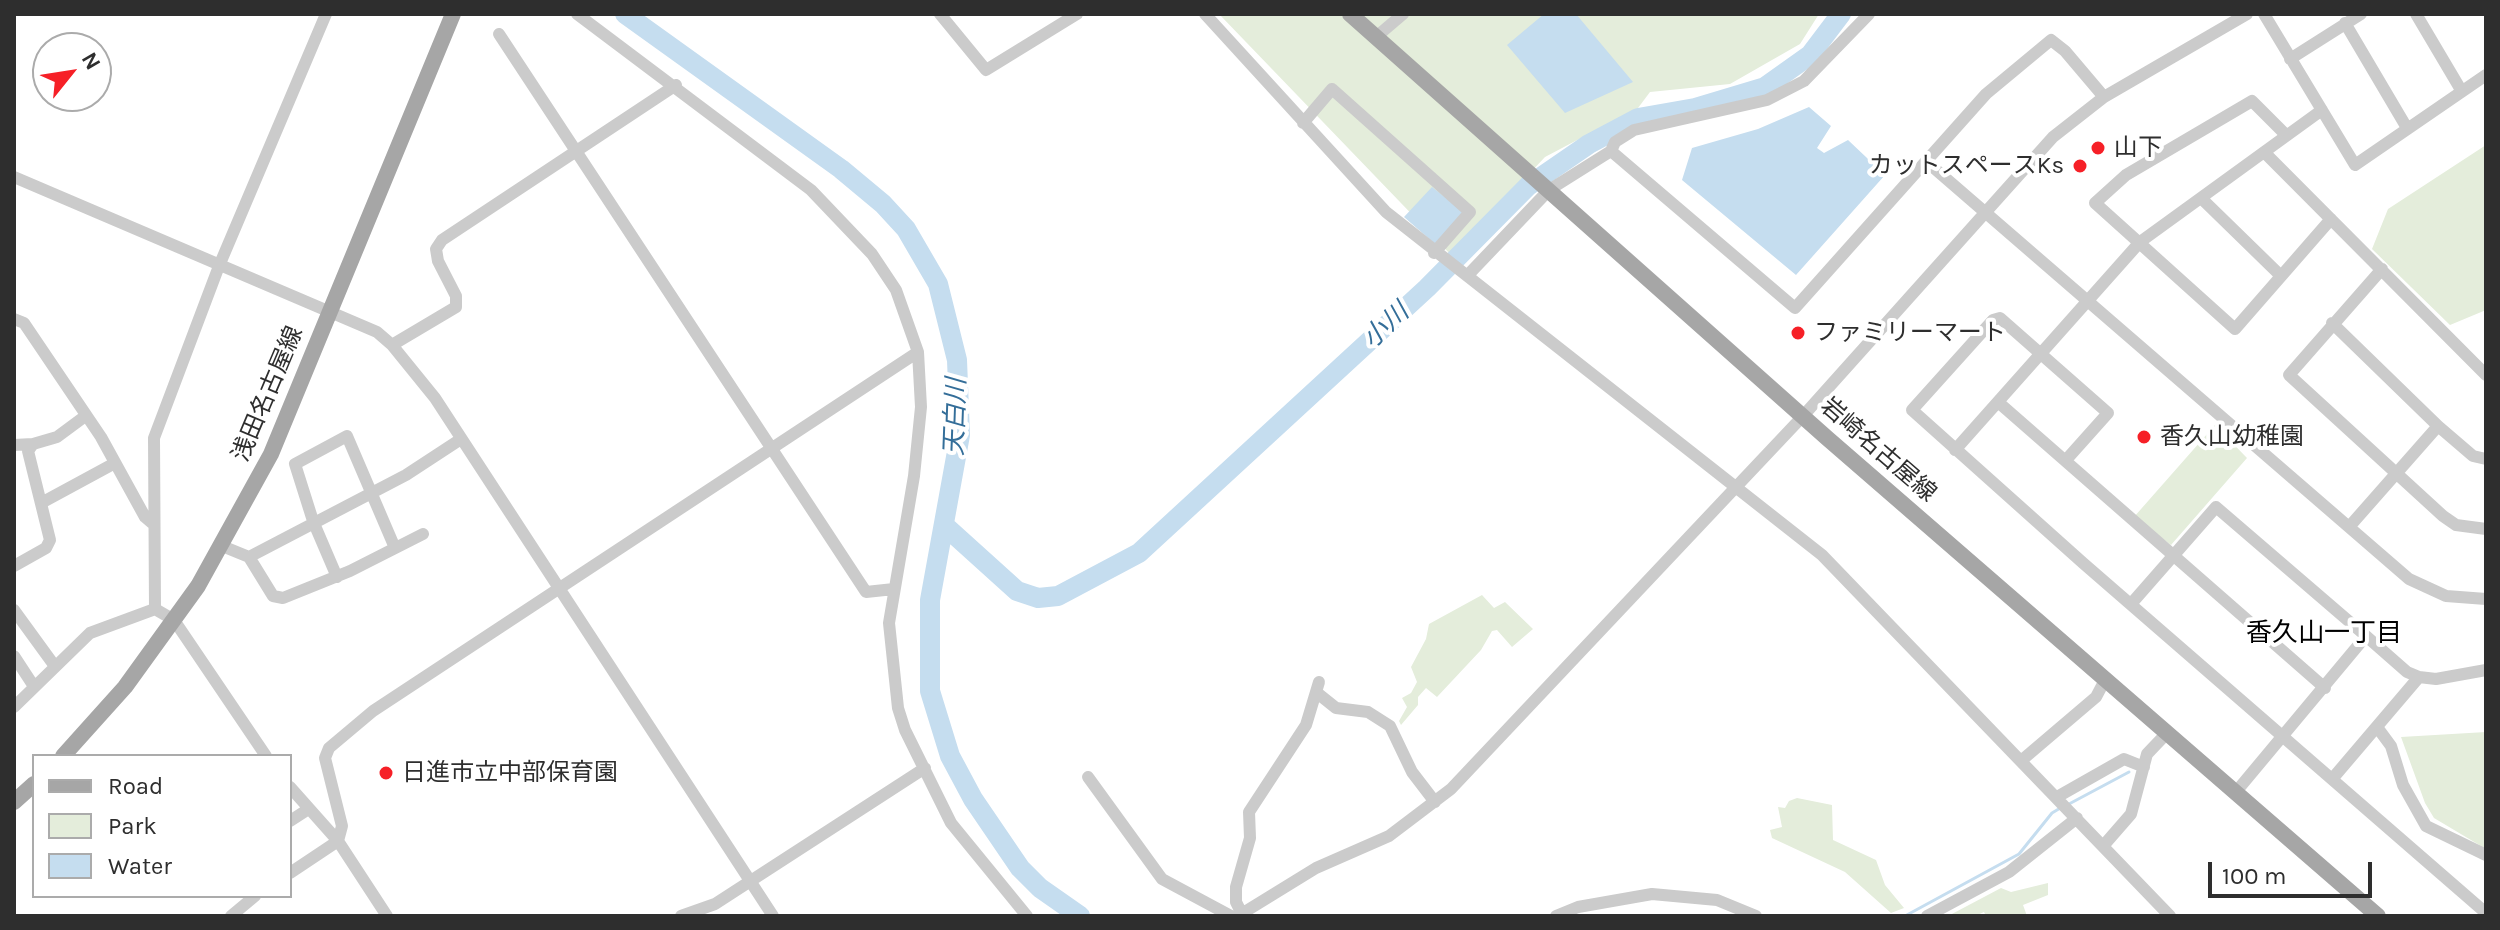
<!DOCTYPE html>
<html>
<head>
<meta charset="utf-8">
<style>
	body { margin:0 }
	#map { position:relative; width:2500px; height:930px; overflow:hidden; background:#fff; font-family:Karla,sans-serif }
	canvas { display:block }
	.frame { position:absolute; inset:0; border:16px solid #2e2e2e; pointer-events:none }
	.legend { position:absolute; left:32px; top:754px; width:260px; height:144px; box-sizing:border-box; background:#fff; border:2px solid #ababab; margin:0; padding:10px 14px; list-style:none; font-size:24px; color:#2e2e2e }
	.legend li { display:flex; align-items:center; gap:16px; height:40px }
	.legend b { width:40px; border:2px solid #ababab }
	.north { position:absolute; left:32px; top:32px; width:80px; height:80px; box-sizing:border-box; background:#fff; border:2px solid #ababab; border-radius:50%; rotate:60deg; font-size:22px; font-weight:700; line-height:32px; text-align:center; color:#2e2e2e }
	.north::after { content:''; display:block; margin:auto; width:28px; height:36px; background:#f62027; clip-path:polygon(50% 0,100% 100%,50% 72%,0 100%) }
	.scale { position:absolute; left:2208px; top:862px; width:164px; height:36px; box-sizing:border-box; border:4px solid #2e2e2e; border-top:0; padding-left:10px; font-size:24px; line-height:28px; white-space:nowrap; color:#2e2e2e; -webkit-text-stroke:6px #fff; paint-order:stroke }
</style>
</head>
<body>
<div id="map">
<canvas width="2500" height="930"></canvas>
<div class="frame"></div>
<ul class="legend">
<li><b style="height:10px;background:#a6a6a6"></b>Road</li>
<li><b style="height:22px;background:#e4eddb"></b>Park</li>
<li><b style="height:22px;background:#c5ddef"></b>Water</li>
</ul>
<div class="north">N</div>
<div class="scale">100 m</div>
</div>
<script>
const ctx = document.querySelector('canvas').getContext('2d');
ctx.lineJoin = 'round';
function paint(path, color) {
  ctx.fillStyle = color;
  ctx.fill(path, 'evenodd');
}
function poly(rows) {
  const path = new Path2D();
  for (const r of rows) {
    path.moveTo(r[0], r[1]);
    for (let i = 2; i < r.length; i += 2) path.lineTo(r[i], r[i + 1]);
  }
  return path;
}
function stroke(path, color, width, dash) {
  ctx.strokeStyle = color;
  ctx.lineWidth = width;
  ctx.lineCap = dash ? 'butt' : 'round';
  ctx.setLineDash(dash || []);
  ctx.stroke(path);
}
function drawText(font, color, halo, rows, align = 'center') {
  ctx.font = font + ' Karla,"Noto Sans JP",sans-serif';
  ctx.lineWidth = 8;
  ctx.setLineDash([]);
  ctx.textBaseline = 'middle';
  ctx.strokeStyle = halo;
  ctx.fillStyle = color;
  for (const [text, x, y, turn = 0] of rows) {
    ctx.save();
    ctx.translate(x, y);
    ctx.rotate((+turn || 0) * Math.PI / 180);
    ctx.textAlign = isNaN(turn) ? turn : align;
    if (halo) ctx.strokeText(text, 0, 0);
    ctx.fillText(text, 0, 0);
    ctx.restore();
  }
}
paint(poly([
	[1219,14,1819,14,1800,44,1730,84,1650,92,1638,108,1545,157,1452,256],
	[2486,145,2486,310,2450,325,2372,249,2388,209],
	[2215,425,2247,458,2171,545,2134,517],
	[1482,595,1494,608,1505,602,1533,629,1512,647,1497,630,1492,631,1481,650,1437,697,1426,688,1418,697,1418,705,1401,725,1399,721,1407,707,1402,698,1411,693,1417,682,1411,667,1426,639,1429,624],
	[2486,732,2486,849,2434,818,2425,803,2401,737],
	[1797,798,1832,805,1833,840,1876,860,1885,885,1904,908,1891,913,1845,872,1772,838,1770,830,1782,827,1778,807,1785,808,1789,801],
	[2048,883,2048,895,2023,905,2027,916,1986,916,1984,912,1975,916,1950,915,2001,888,2011,892]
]), '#e4eddb');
paint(poly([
	[1544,14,1576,14,1633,82,1565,113,1507,45],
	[1809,107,1831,126,1817,148,1824,153,1848,140,1885,175,1796,275,1682,180,1692,148,1758,129],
	[1432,187,1465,213,1435,244,1404,217]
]), '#c5ddef');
stroke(poly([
	[2069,804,2129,772],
	[1905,916,2019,854,2052,813,2062,807]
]), '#c5ddef', 3);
stroke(poly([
	[625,14,841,169,883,204,906,229,938,284,957,360,960,435,930,600,930,691,950,756,973,799,1020,868,1040,888,1080,916],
	[945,526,1017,591,1038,598,1058,596,1139,553,1427,288,1528,186,1589,144,1638,118,1695,108,1765,87,1810,55,1841,14]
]), '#c5ddef', 20);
stroke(poly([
	[577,14,811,190,872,254,896,290,918,352,921,407,914,476,889,623,898,708,905,730,951,823,1027,916],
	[940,14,986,70,1077,14],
	[1205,14,1386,212,1822,555,2170,916],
	[2264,14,2355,165,2486,75],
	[2416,14,2461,90],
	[2345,23,2407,128],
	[499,34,866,592,894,589],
	[1376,37,1403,14],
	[2290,59,2361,14],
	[1303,123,1332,89,1470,212,1434,253],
	[2286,135,2252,101,2126,175,2095,203,2235,329,2331,219],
	[1611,151,1615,142,1634,130,1767,100,1804,81,1869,14],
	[2264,152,2486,375],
	[1927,162,2409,579,2446,596,2486,599],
	[14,177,377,332,392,345,435,398,773,916],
	[2201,198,2281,276],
	[2382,269,2289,375,2443,516,2456,525,2486,529],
	[1467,276,1549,190,1611,151,1795,308,1986,94,2051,40,2065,51,2104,97],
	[14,319,24,323,101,437,145,517,152,523],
	[2332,323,2438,426,2473,456,2486,459],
	[392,345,456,307,456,296,438,261,436,249,442,240,676,85],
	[1998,402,2325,688],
	[14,445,33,444],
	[1955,450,2140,242,2322,110],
	[2066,460,2108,413,2000,318,1993,320,1912,410,2083,563,2486,913],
	[43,502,115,463],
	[2349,527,2438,426],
	[222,546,249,557,273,596,283,598,350,571,423,534],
	[249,557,406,475,461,439],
	[14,566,46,548,50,540,28,451,33,444,57,437,84,417],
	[337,577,313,521,295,464,347,436,395,548],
	[2131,604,2216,507,2366,636],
	[155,609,174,620,266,756],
	[14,610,54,665],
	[14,656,33,685],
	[1316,692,1336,708,1368,712,1390,726,1412,772,1435,802],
	[14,707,90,633,155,609,154,438,219,266,326,14],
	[2377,727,2391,746,2403,785,2426,826,2486,855],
	[2022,760,2096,697,2105,680],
	[1088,777,1162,879,1231,916],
	[2333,778,2419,677],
	[290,787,338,841,387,916],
	[2235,793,2366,636,2407,672,2419,677,2436,679,2486,670],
	[2057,797,2124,759,2144,767],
	[290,821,307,810],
	[2104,845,2131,814,2147,754,2167,733],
	[290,873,338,841,342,826,325,758,329,748,373,711,918,352],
	[231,916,255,896],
	[681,916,715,904,925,768],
	[1238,916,1316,868,1389,836,1451,789,1803,416,2053,137,2104,97,2247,14],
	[1243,916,1236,902,1236,887,1250,838,1249,812,1306,725,1319,682],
	[1556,916,1578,907,1652,894,1717,900,1756,916],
	[1927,916,2009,872,2077,818]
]), '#cbcbcb', 12);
stroke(poly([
	[1350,14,1827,438,2378,916],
	[63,756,125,687,198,586,271,454,453,14],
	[14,802,34,784]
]), '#a6a6a6', 16);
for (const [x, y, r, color] of [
	[2098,148,8,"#f62027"],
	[2080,166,8,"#f62027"],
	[1798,333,8,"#f62027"],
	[2144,437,8,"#f62027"],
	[386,773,8,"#f62027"]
]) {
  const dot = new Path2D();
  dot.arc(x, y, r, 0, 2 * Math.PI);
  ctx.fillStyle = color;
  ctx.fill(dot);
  stroke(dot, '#fff', 3);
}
drawText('24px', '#2e2e2e', '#fff', [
	["山下",2114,148],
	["カットスペースKs",2064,166,"right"],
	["ファミリーマート",1814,333],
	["香久山幼稚園",2160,437],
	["日進市立中部保育園",402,773]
], 'left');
drawText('24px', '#2e2e2e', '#fff', [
	["浅田名古屋線",268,394,-67],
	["岩崎名古屋線",1878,450,41]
]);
drawText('italic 26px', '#346e99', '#fff', [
	["小川",1386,326,-43],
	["天白川",956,417,-88]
]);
drawText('26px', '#000', '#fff', [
	["香久山一丁目",2324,634]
]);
</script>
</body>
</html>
